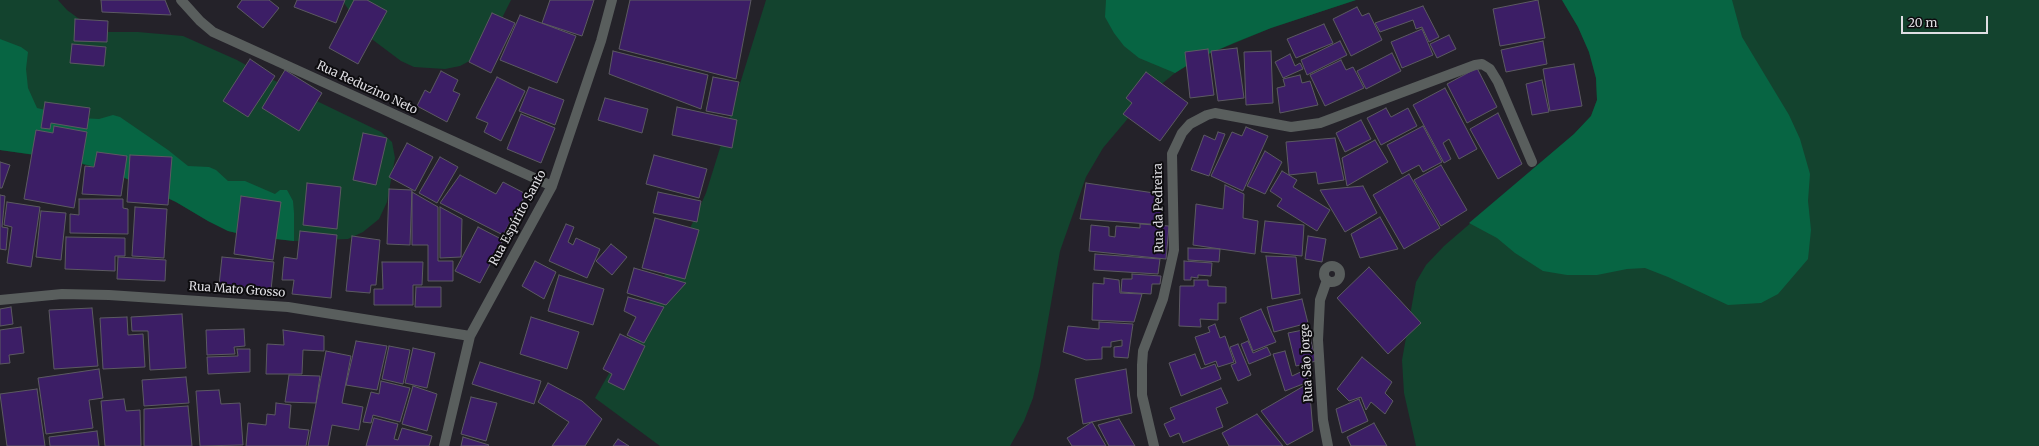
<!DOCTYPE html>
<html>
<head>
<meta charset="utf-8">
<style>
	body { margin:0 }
	#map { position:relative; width:2039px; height:446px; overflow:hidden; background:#242229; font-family:Merriweather,serif }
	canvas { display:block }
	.scale { position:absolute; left:1901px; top:16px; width:87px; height:18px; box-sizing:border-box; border:2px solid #dfdee3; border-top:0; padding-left:5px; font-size:12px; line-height:14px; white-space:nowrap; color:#dfdee3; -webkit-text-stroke:3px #0d0c0f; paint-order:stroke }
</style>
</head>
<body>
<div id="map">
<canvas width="2039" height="446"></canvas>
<div class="scale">20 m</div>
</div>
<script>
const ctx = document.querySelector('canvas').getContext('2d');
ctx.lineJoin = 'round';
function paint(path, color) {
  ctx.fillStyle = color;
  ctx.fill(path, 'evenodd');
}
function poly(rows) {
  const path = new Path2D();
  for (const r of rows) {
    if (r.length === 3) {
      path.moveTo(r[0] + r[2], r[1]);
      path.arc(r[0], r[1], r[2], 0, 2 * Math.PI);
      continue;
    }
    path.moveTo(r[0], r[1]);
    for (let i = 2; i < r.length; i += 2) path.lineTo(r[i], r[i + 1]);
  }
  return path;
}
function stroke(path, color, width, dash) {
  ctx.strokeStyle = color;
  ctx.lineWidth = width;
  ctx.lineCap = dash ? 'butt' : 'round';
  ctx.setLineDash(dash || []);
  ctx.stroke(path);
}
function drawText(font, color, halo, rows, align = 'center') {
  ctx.font = font + ' Merriweather,serif';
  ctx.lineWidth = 4;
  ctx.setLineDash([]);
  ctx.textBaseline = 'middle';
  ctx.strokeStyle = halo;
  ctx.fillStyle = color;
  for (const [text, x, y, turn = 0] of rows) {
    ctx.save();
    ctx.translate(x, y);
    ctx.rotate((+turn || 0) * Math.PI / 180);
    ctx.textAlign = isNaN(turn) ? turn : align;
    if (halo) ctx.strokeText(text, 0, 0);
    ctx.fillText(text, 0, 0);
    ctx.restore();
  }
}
paint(poly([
	[0,0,58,0,67,10,82,21,105,32,138,32,183,36,237,60,269,78,381,132,392,142,395,158,387,202,379,219,363,232,348,239,294,241,249,236,228,231,208,221,176,202,110,171,61,159,0,150],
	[342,0,511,0,494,34,477,57,460,66,445,69,414,67,401,61,365,34],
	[766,0,1356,0,1271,28,1199,58,1175,73,1146,97,1103,148,1086,177,1060,251,1040,367,1033,398,1024,421,1010,446,660,446,595,398,670,266,687,235,706,193],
	[1562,0,2039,0,2039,446,1416,446,1404,393,1402,360,1416,282,1426,265,1444,246,1574,134,1591,116,1597,100,1596,78,1589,52,1578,27]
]), '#13432e');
paint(poly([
	[1106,0,1356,0,1271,28,1236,42,1199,58,1175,73,1139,58,1124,46,1114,33,1105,17],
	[1562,0,1732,0,1742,37,1789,115,1800,139,1810,174,1808,201,1811,230,1808,259,1778,294,1761,303,1728,305,1668,277,1645,268,1627,269,1597,275,1567,275,1543,271,1515,253,1497,238,1469,223,1574,134,1591,116,1597,100,1596,78,1589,52,1578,27],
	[0,39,21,47,28,52,26,69,28,88,37,108,80,118,99,119,113,115,120,117,168,150,188,166,209,167,216,170,228,181,245,181,275,194,280,190,287,190,293,201,294,213,294,241,249,236,228,231,208,221,176,202,110,171,65,159,0,150]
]), '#076543');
const building = poly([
	[101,0,165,0,171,15,102,12,101,0],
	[242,0,269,0,279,8,263,28,237,7,242,0],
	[297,0,345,0,336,23,294,7,297,0],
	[354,0,367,0,387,11,358,64,329,48,354,0],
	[550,0,594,0,582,36,542,23,550,0],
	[630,0,751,0,736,79,619,49,630,0],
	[1538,0,1545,38,1500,46,1493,9,1538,0],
	[1423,6,1439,37,1429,42,1422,27,1416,29,1413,20,1380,32,1375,23,1423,6],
	[1357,7,1362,16,1369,13,1382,40,1351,56,1333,19,1357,7],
	[492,13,515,23,491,73,469,62,492,13],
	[520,15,576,36,557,83,500,60,520,15],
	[75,19,108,21,107,42,74,41,75,19],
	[1324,24,1333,43,1296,58,1287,39,1324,24],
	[1422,29,1433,55,1402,68,1391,42,1422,29],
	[1449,35,1456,49,1437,58,1430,44,1449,35],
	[1340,41,1347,55,1307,75,1301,60,1340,41],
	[1543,41,1547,64,1506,72,1501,50,1543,41],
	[72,44,106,47,104,66,70,63,72,44],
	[1237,48,1244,98,1218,101,1211,51,1237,48],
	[1208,49,1214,95,1190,98,1185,52,1208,49],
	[613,51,708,75,701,109,609,74,613,51],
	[1271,51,1273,103,1246,105,1244,52,1271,51],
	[1392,53,1401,71,1366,89,1357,71,1392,53],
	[1290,54,1295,66,1300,63,1303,69,1283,78,1275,62,1290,54],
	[250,59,275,76,248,117,223,101,250,59],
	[1341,60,1346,70,1353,67,1364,88,1325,106,1310,75,1341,60],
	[1574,64,1582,106,1550,111,1543,69,1574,64],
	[1477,68,1497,107,1467,123,1447,84,1477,68],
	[285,70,322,93,299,131,262,108,285,70],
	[441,71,458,80,453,91,460,94,447,122,417,106,425,90,430,93,441,71],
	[1146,72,1188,103,1160,141,1123,114,1132,103,1126,98,1146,72],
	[1300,75,1302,83,1310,81,1318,105,1280,113,1277,88,1285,86,1283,79,1300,75],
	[497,77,525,91,501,141,484,132,488,123,476,118,497,77],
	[713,77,739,82,732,116,706,111,713,77],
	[1542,80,1549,112,1532,115,1526,84,1542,80],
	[529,87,564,100,555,125,519,111,529,87],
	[1445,88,1477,149,1459,159,1449,139,1443,143,1451,159,1444,163,1413,105,1445,88],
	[605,98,648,109,642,133,598,120,605,98],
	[45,102,90,108,87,129,51,123,50,129,41,128,45,102],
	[677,107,737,120,732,148,672,135,677,107],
	[1386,108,1391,117,1408,108,1417,126,1381,145,1367,118,1386,108],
	[1498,113,1522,164,1498,179,1470,129,1498,113],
	[521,114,555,128,541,163,507,149,521,114],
	[1361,120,1371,139,1345,152,1336,133,1361,120],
	[54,126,87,132,74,208,24,199,36,130,53,133,54,126],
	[1423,126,1442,162,1423,172,1419,165,1402,174,1387,145,1423,126],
	[1246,127,1268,136,1243,191,1211,176,1232,132,1242,136,1246,127],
	[1218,132,1225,134,1209,176,1191,170,1204,135,1215,140,1218,132],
	[363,133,387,138,376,185,353,180,363,133],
	[1335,138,1344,180,1318,184,1316,172,1289,175,1286,142,1335,138],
	[1375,140,1388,162,1347,186,1342,158,1375,140],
	[407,143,433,157,415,191,389,177,407,143],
	[1265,151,1282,162,1265,194,1247,186,1265,151],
	[97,152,127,156,121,196,82,194,85,166,94,167,97,152],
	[130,155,172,157,168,205,127,202,130,155],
	[654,155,707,169,699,198,646,184,654,155],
	[440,157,458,167,437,203,419,193,440,157],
	[0,162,10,165,2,188,0,188,0,162],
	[1441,165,1467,210,1441,226,1414,180,1441,165],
	[1282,171,1297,180,1293,187,1330,210,1317,231,1277,206,1282,199,1270,191,1282,171],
	[1409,174,1440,228,1404,249,1373,195,1409,174],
	[460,175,496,194,503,182,526,194,503,235,440,203,460,175],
	[307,183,341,187,337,229,303,225,307,183],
	[1086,183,1161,194,1163,225,1080,219,1086,183],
	[1225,185,1244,194,1243,218,1258,221,1255,254,1193,245,1196,204,1223,209,1225,185],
	[1363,186,1377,213,1345,232,1320,190,1363,186],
	[389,189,412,190,410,245,387,244,389,189],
	[412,192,438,207,438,261,453,261,453,281,428,281,428,245,412,245,412,192],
	[658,192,701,201,697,222,653,213,658,192],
	[0,195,5,196,2,227,8,228,6,250,0,249,0,195],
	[241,196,281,202,273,260,234,254,241,196],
	[79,199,123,199,123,208,128,209,128,234,70,233,70,214,79,215,79,199],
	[7,202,40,207,31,267,7,263,12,227,4,225,7,202],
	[135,207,167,209,164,258,132,256,135,207],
	[440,207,462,219,461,257,440,258,440,207],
	[41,211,66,213,61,260,36,257,41,211],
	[1380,217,1398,249,1360,258,1351,234,1380,217],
	[655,218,699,230,685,279,642,268,655,218],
	[1265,221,1304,225,1302,256,1261,252,1265,221],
	[566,224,574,227,568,242,573,245,576,238,600,249,587,278,549,261,566,224],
	[1140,224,1169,226,1166,259,1089,251,1091,225,1109,227,1109,236,1115,237,1116,226,1140,228,1140,224],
	[478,227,503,240,480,283,455,271,478,227],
	[300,231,337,235,331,298,292,294,294,280,282,280,284,257,297,259,300,231],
	[352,236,380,240,376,285,371,285,370,293,346,291,352,236],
	[1308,236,1326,239,1322,262,1305,259,1308,236],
	[66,237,125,238,125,256,115,256,115,271,65,269,66,237],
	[611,244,627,257,612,275,596,261,611,244],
	[1188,248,1220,249,1219,262,1188,260,1188,248],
	[1095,254,1160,259,1158,274,1094,270,1095,254],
	[1266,256,1296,257,1300,294,1272,299,1266,256],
	[118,257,166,260,165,281,117,279,118,257],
	[222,257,274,262,271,290,219,285,222,257],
	[535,261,556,272,544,299,522,286,535,261],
	[1184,261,1212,263,1211,276,1198,275,1198,278,1191,277,1191,280,1184,280,1184,261],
	[382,262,423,262,422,285,413,285,413,305,374,305,374,289,383,289,382,262],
	[1369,267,1421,323,1388,354,1337,298,1369,267],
	[634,268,686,283,666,305,627,293,634,268],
	[1132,274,1161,276,1160,284,1152,284,1151,294,1121,292,1122,279,1132,279,1132,274],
	[559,275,604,289,593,325,548,311,559,275],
	[1104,278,1119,280,1120,293,1142,294,1134,322,1092,320,1093,283,1104,284,1104,278],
	[1194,280,1208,280,1208,286,1226,287,1226,303,1218,303,1218,320,1200,319,1201,327,1179,326,1180,286,1194,286,1194,280],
	[416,287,441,287,441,307,415,307,416,287],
	[628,297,664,307,644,343,627,335,636,317,624,311,628,297],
	[1302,299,1308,323,1274,332,1267,307,1302,299],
	[11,307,13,324,0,326,0,309,11,307],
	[92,308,98,366,54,369,49,310,92,308],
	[1261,309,1276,342,1253,351,1240,318,1261,309],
	[182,314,186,368,150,370,148,331,132,331,131,317,182,314],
	[127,317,128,335,143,334,145,367,103,369,100,318,127,317],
	[531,317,579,332,567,369,520,354,531,317],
	[1099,322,1133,324,1128,358,1114,357,1114,347,1122,346,1122,340,1111,342,1111,347,1102,347,1102,359,1086,360,1063,352,1068,326,1099,329,1099,322],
	[1215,324,1220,338,1225,336,1234,362,1218,367,1216,361,1205,365,1195,337,1210,332,1208,327,1215,324],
	[21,327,24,353,9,355,10,363,0,364,0,330,21,327],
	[244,329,245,346,234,347,235,354,207,355,206,330,244,329],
	[1308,329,1316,361,1296,366,1288,333,1308,329],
	[283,330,324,336,324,351,303,350,302,374,266,374,267,344,284,345,283,330],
	[620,334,645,346,624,390,608,382,612,374,603,369,620,334],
	[356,341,387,346,377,390,346,385,356,341],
	[1248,341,1253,353,1267,347,1271,355,1249,364,1241,344,1248,341],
	[1238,344,1251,375,1238,381,1231,365,1236,363,1230,347,1238,344],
	[389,346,410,350,403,384,382,379,389,346],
	[413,348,435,353,427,388,405,383,413,348],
	[237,349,250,349,250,372,208,374,207,357,238,356,237,349],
	[326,351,351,356,342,403,363,407,359,430,332,425,328,446,308,446,326,351],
	[1285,351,1292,376,1307,369,1308,382,1285,391,1273,354,1285,351],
	[1195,354,1201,369,1215,364,1221,379,1181,396,1169,363,1195,354],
	[1362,357,1392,382,1385,393,1393,401,1385,414,1371,402,1366,410,1361,397,1349,401,1337,389,1362,357],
	[480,362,541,381,534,404,472,384,480,362],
	[99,369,103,398,89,400,93,428,46,434,38,378,99,369],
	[1126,369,1132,413,1083,424,1075,379,1126,369],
	[289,375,320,376,316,403,285,402,289,375],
	[186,377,189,403,144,406,142,380,186,377],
	[381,381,410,388,400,422,373,415,371,423,363,422,371,392,379,394,381,381],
	[548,383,582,401,602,419,585,446,552,446,569,422,538,402,548,383],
	[1309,383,1313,431,1287,445,1261,411,1309,383],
	[413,386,437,394,427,431,402,424,413,386],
	[1221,388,1228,403,1216,408,1223,427,1183,443,1179,433,1170,437,1164,424,1175,419,1170,408,1221,388],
	[37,389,45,446,7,446,0,394,37,389],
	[219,390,221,404,240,403,243,445,200,446,196,391,219,390],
	[471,397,497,403,486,441,461,434,471,397],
	[124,399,126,411,140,410,141,446,105,446,101,401,124,399],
	[1359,399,1368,421,1342,433,1336,409,1359,399],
	[276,403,291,405,289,428,309,430,306,446,246,446,248,423,266,425,267,414,275,415,276,403],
	[188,406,192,446,144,446,144,409,188,406],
	[1257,414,1283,446,1229,446,1222,433,1257,414],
	[374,418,398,424,394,439,398,440,402,428,432,436,429,446,366,446,374,418],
	[1119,419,1135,446,1109,446,1098,425,1119,419],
	[1092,422,1106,446,1072,446,1067,438,1092,422],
	[1374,423,1387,446,1351,446,1347,437,1374,423],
	[97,431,99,446,50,446,49,437,97,431],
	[463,437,489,445,488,446,461,446,463,437],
	[618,439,629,446,613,446,618,439]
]);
paint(building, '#3c1e66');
stroke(building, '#5c5a62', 1);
stroke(poly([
	[181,0,200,21,213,32,552,186],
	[1332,274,8],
	[1327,280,1320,300,1318,340,1323,420,1328,446],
	[0,300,62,294,109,295,288,307,470,336],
	[444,446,470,336,552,186,601,41,612,0],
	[1154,446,1142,395,1142,365,1143,351,1163,299,1174,250,1172,154,1182,133,1190,124,1207,115,1215,113,1291,127,1320,123,1475,65,1482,64,1490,69,1498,82,1532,162]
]), '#595e5d', 10);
drawText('12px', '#dfdee3', '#0d0c0f', [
	["Rua Reduzino Neto",367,88,25],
	["Rua da Pedreira",1159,208,-91],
	["Rua Espírito Santo",518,218,-62],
	["Rua Mato Grosso",237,290,4],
	["Rua São Jorge",1307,363,-93]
]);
</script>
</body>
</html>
